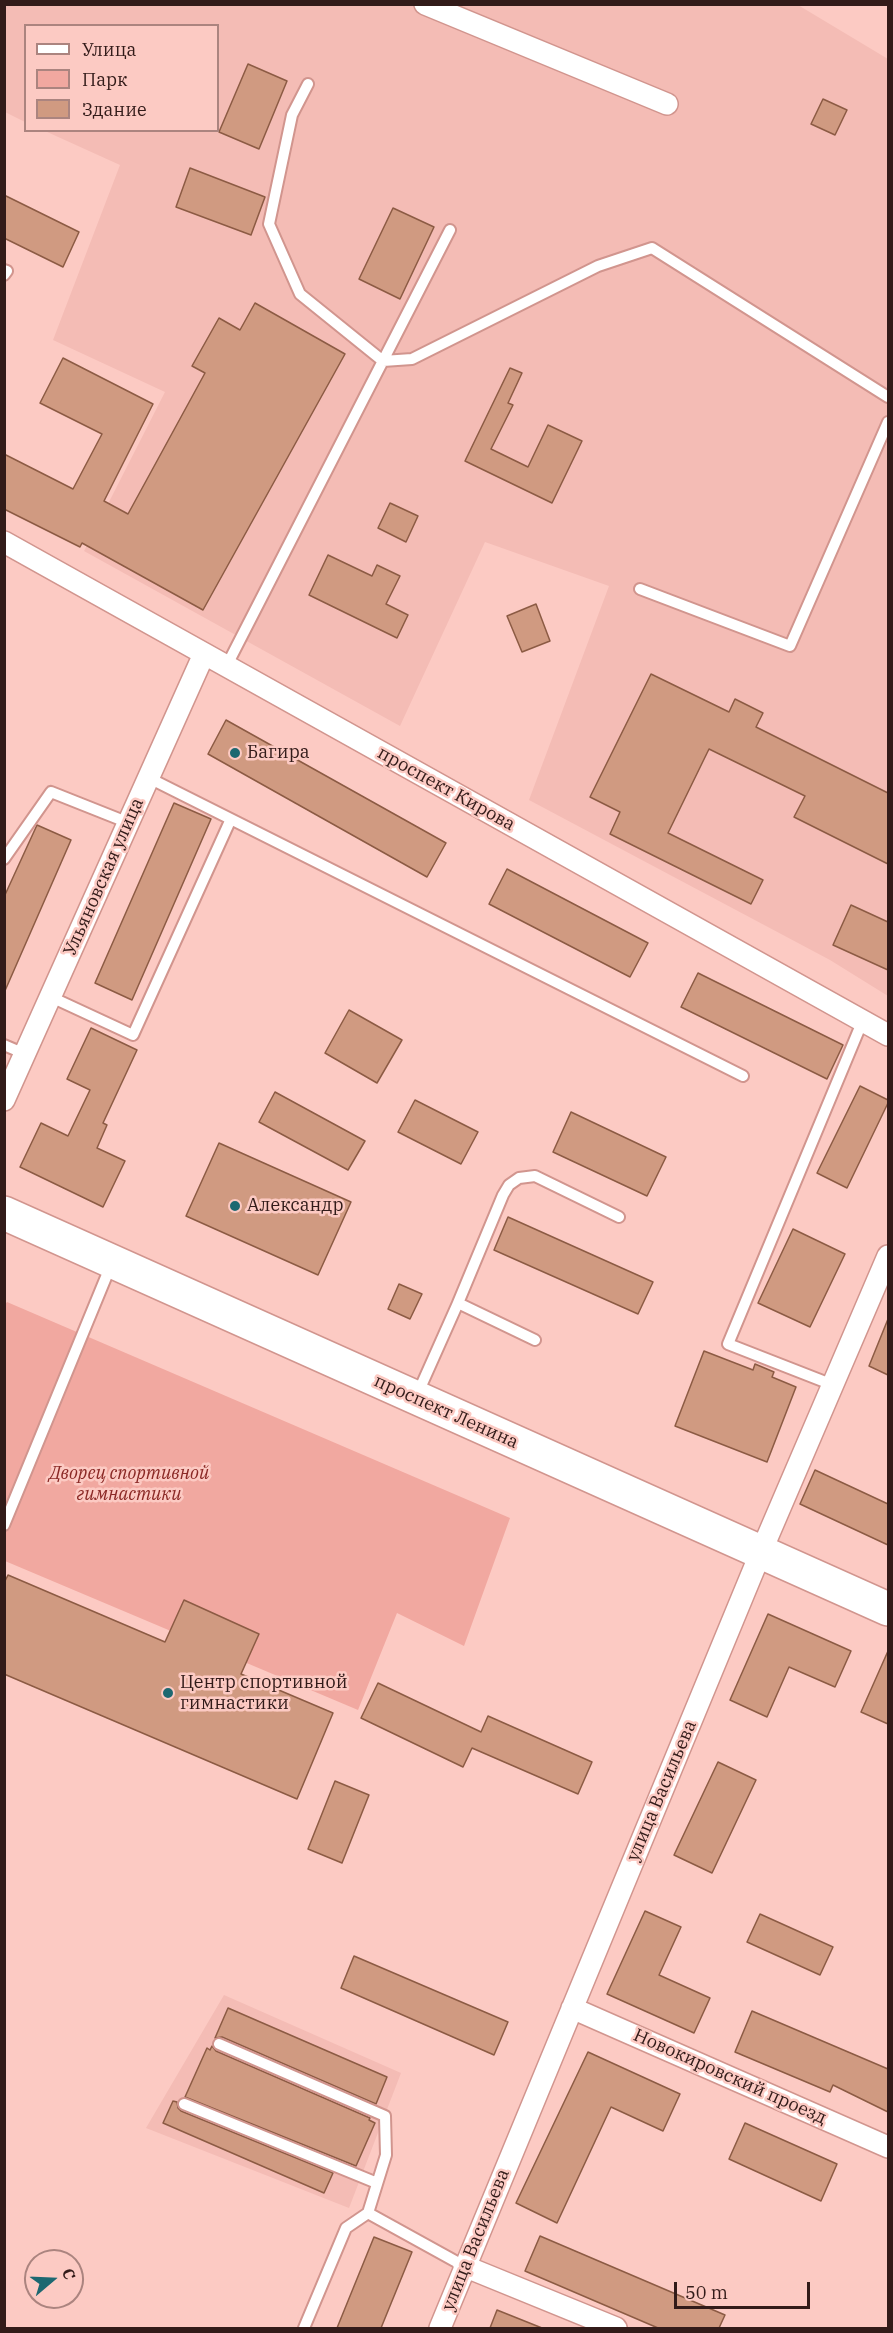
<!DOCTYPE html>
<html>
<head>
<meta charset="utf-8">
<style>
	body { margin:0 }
	#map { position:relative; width:893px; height:2333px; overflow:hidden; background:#fccac3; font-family:"IBM Plex Serif",serif }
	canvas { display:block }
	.frame { position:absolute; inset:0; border:6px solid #321b19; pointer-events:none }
	.legend { position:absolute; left:24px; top:24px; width:195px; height:108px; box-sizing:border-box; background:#fccac3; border:2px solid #ab847f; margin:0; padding:8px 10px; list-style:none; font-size:18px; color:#321b19 }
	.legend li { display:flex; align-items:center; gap:12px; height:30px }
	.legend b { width:30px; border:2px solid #ab847f }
	.north { position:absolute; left:24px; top:2249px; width:60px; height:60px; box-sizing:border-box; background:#fccac3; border:2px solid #ab847f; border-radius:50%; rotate:71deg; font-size:16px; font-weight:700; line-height:24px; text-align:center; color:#321b19 }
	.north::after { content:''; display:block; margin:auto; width:21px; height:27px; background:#1d6871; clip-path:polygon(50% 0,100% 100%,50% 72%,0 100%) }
	.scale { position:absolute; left:674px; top:2282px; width:136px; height:27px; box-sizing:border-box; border:3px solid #321b19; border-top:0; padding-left:8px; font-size:18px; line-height:21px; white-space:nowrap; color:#321b19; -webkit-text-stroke:4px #fccac3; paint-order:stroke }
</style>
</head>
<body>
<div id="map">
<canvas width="893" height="2333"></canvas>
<div class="frame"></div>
<ul class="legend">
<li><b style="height:8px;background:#fff"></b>Улица</li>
<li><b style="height:16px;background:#f1a8a0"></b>Парк</li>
<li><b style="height:16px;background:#d09a81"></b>Здание</li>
</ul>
<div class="north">С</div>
<div class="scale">50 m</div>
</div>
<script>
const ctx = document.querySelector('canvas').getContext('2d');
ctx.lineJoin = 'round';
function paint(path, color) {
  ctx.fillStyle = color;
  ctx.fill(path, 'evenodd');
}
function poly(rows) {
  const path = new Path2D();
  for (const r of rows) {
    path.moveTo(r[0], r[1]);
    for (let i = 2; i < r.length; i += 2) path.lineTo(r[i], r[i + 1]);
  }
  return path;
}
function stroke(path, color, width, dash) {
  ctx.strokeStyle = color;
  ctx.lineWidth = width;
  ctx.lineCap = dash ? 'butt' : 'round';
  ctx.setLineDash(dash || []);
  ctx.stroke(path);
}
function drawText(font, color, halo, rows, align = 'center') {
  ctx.font = font + ' "IBM Plex Serif",serif';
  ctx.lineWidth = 5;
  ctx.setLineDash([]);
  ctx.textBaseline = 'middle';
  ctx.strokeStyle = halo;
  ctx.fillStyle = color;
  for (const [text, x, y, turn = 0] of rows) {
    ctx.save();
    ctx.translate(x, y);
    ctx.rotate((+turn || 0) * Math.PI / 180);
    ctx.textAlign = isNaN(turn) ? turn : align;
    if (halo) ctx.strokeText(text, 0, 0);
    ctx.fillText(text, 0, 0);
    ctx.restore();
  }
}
paint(poly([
	[5,5,798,5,888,59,888,996,830,960,529,800,609,586,485,542,400,726,84,551,165,392,53,340,120,165,45,131,218,130,218,26,26,26,25,122,5,112],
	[224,1995,401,2073,349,2208,146,2128]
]), '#f4bcb5');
paint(poly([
	[7,1302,510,1518,464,1646,397,1613,358,1710,5,1561,4,1306]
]), '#f1a8a0');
const building = poly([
	[248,64,287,81,259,149,219,132,248,64],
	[823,99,847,110,835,135,811,124,823,99],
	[190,168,265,197,251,235,176,207,190,168],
	[4,195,79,232,63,267,4,238,4,195],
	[393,208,434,227,400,299,359,279,393,208],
	[255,303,345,354,203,610,82,543,80,547,4,509,4,454,73,489,102,434,40,403,63,358,153,404,104,501,128,514,205,373,192,366,219,318,240,330,255,303],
	[510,368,522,373,508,403,513,405,491,449,528,467,548,425,582,441,552,503,465,461,510,368],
	[390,503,418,516,406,542,378,528,390,503],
	[328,555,372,576,377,565,400,576,386,604,408,615,397,638,309,595,328,555],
	[536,604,550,641,522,652,507,616,536,604],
	[651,674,729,712,735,699,763,713,756,727,888,793,888,864,794,817,805,796,709,749,668,833,763,880,751,904,610,834,620,812,590,797,651,674],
	[226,720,446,843,427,877,208,754,226,720],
	[174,803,211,819,132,1000,95,983,174,803],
	[37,825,71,840,4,993,4,897,37,825],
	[507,869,648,943,630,977,489,904,507,869],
	[851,905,888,922,888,970,833,945,851,905],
	[698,973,843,1045,827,1079,681,1007,698,973],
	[349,1010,402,1040,377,1083,325,1053,349,1010],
	[91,1028,137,1050,103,1123,107,1125,97,1148,125,1161,103,1207,20,1167,41,1123,68,1136,90,1090,67,1079,91,1028],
	[860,1086,888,1100,888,1103,847,1188,817,1173,860,1086],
	[275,1092,365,1141,348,1170,259,1122,275,1092],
	[415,1100,478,1132,461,1164,398,1132,415,1100],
	[571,1112,666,1157,647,1196,553,1152,571,1112],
	[219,1143,351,1202,318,1275,186,1216,219,1143],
	[508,1217,653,1282,638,1314,494,1250,508,1217],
	[793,1229,845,1254,810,1327,758,1303,793,1229],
	[399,1284,422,1294,410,1319,388,1309,399,1284],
	[888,1319,888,1375,869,1366,888,1319],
	[704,1351,753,1370,755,1364,774,1372,772,1377,796,1387,767,1462,675,1426,704,1351],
	[815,1470,888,1504,888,1545,800,1504,815,1470],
	[8,1575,165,1642,184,1600,259,1634,241,1674,333,1713,297,1799,4,1674,4,1583,8,1575],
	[768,1614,851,1651,835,1687,789,1667,767,1717,730,1700,768,1614],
	[888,1651,888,1724,861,1712,888,1651],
	[378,1683,481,1732,488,1716,592,1762,578,1794,472,1748,463,1767,361,1718,378,1683],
	[718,1762,756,1780,712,1873,674,1855,718,1762],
	[335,1781,369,1795,342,1863,308,1849,335,1781],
	[645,1911,681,1927,659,1975,710,1998,694,2033,607,1994,645,1911],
	[760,1914,833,1947,820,1975,747,1942,760,1914],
	[354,1956,508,2022,494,2055,341,1988,354,1956],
	[228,2008,387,2077,376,2104,222,2037,215,2038,228,2008],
	[752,2011,888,2069,888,2112,833,2085,830,2092,735,2052,752,2011],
	[212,2046,216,2051,370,2118,369,2120,375,2123,356,2166,185,2097,207,2048,210,2050,212,2046],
	[588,2052,680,2094,663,2131,611,2107,557,2223,516,2203,588,2052],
	[173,2101,177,2102,178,2108,181,2111,333,2173,324,2193,163,2123,173,2101],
	[745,2123,837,2164,821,2201,729,2159,745,2123],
	[540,2236,725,2315,719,2328,658,2328,525,2271,540,2236],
	[374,2237,412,2252,381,2328,337,2328,374,2237],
	[497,2310,542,2328,490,2328,497,2310]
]);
paint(building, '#d09a81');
stroke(building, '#8c5b44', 1.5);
const service = poly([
	[308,84,292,115,269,224,300,294,383,361,412,359,598,266,652,248,888,397],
	[4,270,7,271,4,275],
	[640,589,790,646,888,422],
	[226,667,450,230],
	[149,778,743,1076],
	[4,859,51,792,129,823],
	[51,997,133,1035,230,821],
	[4,1045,25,1054],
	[458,1303,503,1195,509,1185,519,1178,535,1176,619,1217],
	[833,1385,728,1344,863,1020],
	[417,1395,458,1303,535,1340],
	[4,1525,111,1265],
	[219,2044,385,2116,386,2155,368,2213,464,2266],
	[184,2104,377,2183],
	[304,2328,346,2228,368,2213]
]);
const minor = poly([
	[425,4,667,104],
	[4,542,888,1035],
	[4,1100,204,654],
	[572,2008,888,2147],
	[464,2266,616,2328],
	[440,2328,761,1552,888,1256]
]);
const primary = poly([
	[4,1213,888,1609]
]);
stroke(service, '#d1958e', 14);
stroke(minor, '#d1958e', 24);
stroke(primary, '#d1958e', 36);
stroke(service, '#fff', 10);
stroke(minor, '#fff', 21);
stroke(primary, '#fff', 33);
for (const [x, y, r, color] of [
	[235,753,6,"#1d6871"],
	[235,1206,6,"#1d6871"],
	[168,1693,6,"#1d6871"]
]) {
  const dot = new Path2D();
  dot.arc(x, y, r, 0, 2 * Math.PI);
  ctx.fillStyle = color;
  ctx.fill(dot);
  stroke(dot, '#fccac3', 2);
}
drawText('18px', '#321b19', '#fccac3', [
	["Багира",247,753],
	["Александр",247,1206],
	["Центр спортивной",180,1683],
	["гимнастики",180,1704]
], 'left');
drawText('18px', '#321b19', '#fccac3', [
	["проспект Кирова",446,789,29],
	["Ульяновская улица",104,877,-66],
	["проспект Ленина",446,1412,24],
	["улица Васильева",662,1791,-67],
	["Новокировский проезд",730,2077,24],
	["улица Васильева",476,2240,-68]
]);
drawText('italic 18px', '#8b2926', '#fccac3', [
	["Дворец спортивной",129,1474],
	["гимнастики",129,1495]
]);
</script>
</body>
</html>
